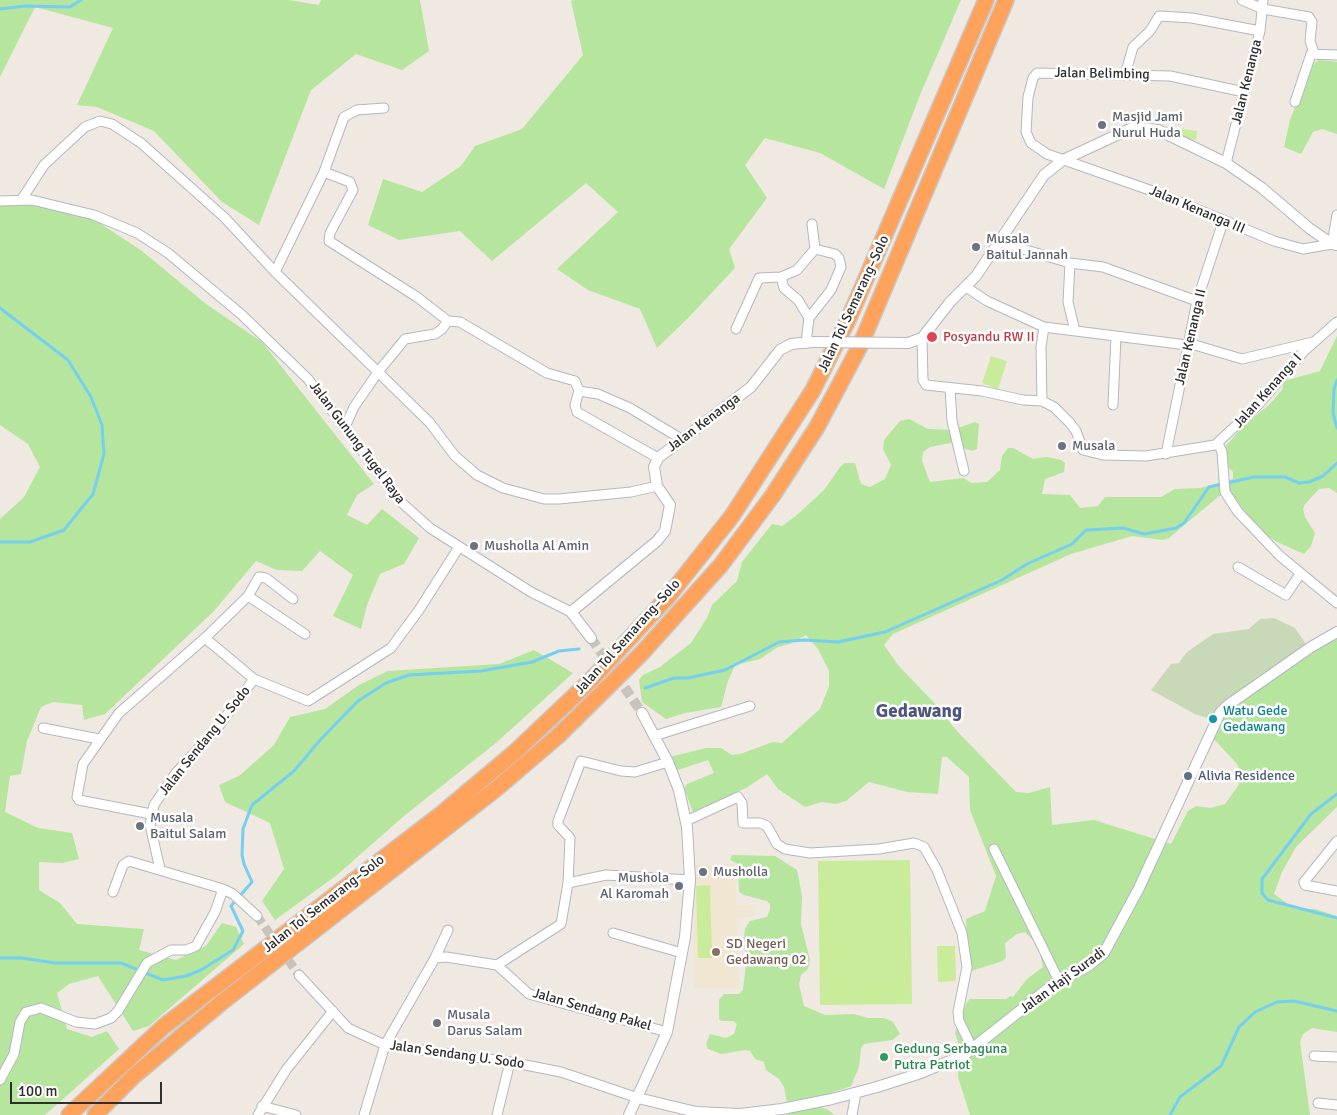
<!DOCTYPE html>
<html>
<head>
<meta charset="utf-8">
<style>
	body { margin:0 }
	#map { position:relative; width:1337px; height:1115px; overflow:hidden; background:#efe9e1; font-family:Signika,sans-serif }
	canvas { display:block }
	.scale { position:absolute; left:10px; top:1082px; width:152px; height:22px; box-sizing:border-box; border:2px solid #2e2e2e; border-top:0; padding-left:6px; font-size:15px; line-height:18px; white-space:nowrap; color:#2e2e2e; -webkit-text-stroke:4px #fff; paint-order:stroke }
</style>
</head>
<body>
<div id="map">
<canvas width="1337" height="1115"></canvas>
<div class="scale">100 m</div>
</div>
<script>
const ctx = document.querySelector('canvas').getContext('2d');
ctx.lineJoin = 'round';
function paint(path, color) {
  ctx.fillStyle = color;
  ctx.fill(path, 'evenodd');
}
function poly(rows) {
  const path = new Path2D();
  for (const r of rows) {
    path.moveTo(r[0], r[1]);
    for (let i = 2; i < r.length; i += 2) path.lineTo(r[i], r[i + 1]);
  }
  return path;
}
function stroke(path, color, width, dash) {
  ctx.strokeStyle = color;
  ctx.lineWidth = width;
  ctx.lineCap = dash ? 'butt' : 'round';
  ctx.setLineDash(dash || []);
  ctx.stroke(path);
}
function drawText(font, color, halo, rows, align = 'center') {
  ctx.font = font + ' Signika,sans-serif';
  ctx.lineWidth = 5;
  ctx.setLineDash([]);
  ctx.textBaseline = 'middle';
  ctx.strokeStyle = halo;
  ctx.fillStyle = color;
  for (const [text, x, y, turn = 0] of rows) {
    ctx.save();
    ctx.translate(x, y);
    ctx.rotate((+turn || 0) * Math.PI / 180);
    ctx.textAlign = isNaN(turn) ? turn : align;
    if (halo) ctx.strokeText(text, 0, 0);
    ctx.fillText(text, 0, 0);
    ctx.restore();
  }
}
paint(poly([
	[735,864,736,905,753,905,754,917,737,917,739,988,694,988,693,865]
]), '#f0e6d1');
paint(poly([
	[0,0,289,0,319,5,321,0,420,0,429,51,402,70,356,54,311,90,259,225,222,202,154,131,97,107,77,105,113,28,35,7,0,77],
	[573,0,961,0,920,95,884,189,820,153,765,138,745,165,767,198,729,249,735,268,688,318,657,348,640,309,588,290,557,269,618,212,586,183,492,261,460,231,399,240,368,225,383,179,422,192,461,166,475,146,522,129,583,55,571,1],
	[1319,60,1337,62,1337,134,1322,129,1313,132,1301,154,1284,147,1290,120,1311,66],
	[24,204,60,210,98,222,142,251,206,304,262,342,374,484,357,495,347,515,367,525,382,509,419,538,404,564,380,574,367,605,361,629,333,616,353,575,320,551,302,571,277,570,256,561,214,611,105,714,84,720,82,705,53,702,41,707,27,741,21,774,10,776,5,812,38,828,72,833,79,859,63,863,39,862,39,890,60,903,77,924,144,929,139,950,176,960,206,946,222,923,236,927,244,944,149,1026,133,1031,98,976,69,984,57,993,67,1029,92,1037,107,1031,119,1049,45,1115,0,1115,0,519,24,497,40,467,28,444,0,425,0,206],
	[1337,336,1337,493,1329,488,1319,489,1305,504,1303,509,1305,517,1315,533,1311,546,1304,554,1277,542,1256,528,1233,495,1219,496,1169,538,1163,540,1132,536,1071,554,893,634,884,645,898,665,940,709,954,728,1016,792,1029,793,1050,787,1052,825,1094,820,1171,844,1188,811,1196,806,1210,808,1225,804,1238,786,1242,777,1237,764,1213,738,1207,718,1236,689,1294,654,1306,644,1337,637,1337,807,1296,847,1282,872,1274,894,1295,909,1315,909,1337,916,1337,1032,1312,1028,1303,1034,1300,1042,1310,1115,970,1115,958,1077,960,1050,955,1032,967,1002,970,999,1006,999,1010,996,1013,997,1027,979,1043,967,1038,945,1025,932,1017,934,1005,943,1006,957,1003,961,968,972,966,919,985,911,996,876,970,810,969,777,947,757,942,757,938,794,907,792,869,782,846,801,836,804,822,802,805,807,778,789,767,774,746,788,693,812,684,788,687,784,714,773,708,760,678,770,670,757,706,748,721,748,732,755,740,754,773,742,782,743,820,709,829,686,829,671,818,649,806,635,790,644,778,647,760,659,735,665,728,681,721,707,685,713,666,719,642,702,639,680,643,675,660,667,691,643,707,618,712,605,737,581,742,562,772,524,782,526,797,515,824,490,841,466,845,463,855,463,861,484,870,487,885,479,891,465,883,449,884,440,900,421,909,419,928,429,953,430,975,422,979,424,977,449,972,451,950,443,930,447,923,452,922,461,930,482,963,478,972,483,987,482,1000,470,1002,456,1008,448,1013,448,1033,459,1047,457,1061,460,1065,463,1064,472,1045,479,1042,494,1070,495,1080,508,1098,506,1105,497,1161,497,1175,489,1200,488,1233,479,1233,472,1229,468,1226,446,1244,425,1269,405,1282,390,1284,381,1320,371],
	[534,650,573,673,497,742,404,816,337,875,275,920,262,901,284,869,270,823,225,802,219,785,239,776,274,745,290,717,325,709,359,685,388,671,499,664],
	[732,855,775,856,797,870,802,896,801,924,810,960,808,969,801,975,799,984,804,1006,825,1015,854,1014,868,1018,884,1018,893,1022,900,1034,892,1040,864,1044,861,1048,859,1067,851,1086,819,1097,821,1107,830,1111,834,1115,789,1115,784,1087,779,1079,766,1070,764,1062,755,1059,750,1051,745,1050,721,1054,708,1049,706,1044,710,1034,726,1038,734,1034,737,1024,733,1021,721,1021,719,1019,719,1000,724,994,739,994,743,990,747,956,743,943,745,929,750,921,767,917,770,909,770,904,767,901,744,895,739,892,738,864,730,860]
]), '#b6e59e');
paint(poly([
	[1274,618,1295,628,1306,644,1294,654,1236,689,1207,718,1195,714,1151,690,1171,664,1179,663,1187,652,1213,634,1249,629,1260,619]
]), '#c8d9b8');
paint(poly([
	[1177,128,1197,131,1196,140,1176,137],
	[991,356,1007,361,998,389,982,383],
	[910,860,912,1004,820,1005,818,861],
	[710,885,712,958,698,958,696,886],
	[937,946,955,946,956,981,938,982]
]), '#c9ec9a');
stroke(poly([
	[0,9,25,6,70,7,81,0],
	[0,308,68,360,91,397,102,425,104,454,93,494,64,530,30,542,0,542],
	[1337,380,1334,389,1333,413,1337,428],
	[645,688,674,678,688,678,725,670,779,642,804,640,838,642,885,632,1002,580,1027,564,1072,544,1086,530,1123,528,1144,534,1176,528,1184,523,1209,487,1254,477,1285,477,1299,483,1309,482,1323,476,1337,463],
	[1337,794,1311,814,1262,879,1262,893,1268,900,1337,918],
	[0,958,22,958,55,963,121,963,163,980,186,976,201,970,233,950,243,931,231,906,252,882,244,864,242,855,243,829,252,805,294,771,321,739,358,701,386,683,409,675,481,671,532,662,559,651,579,649],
	[1170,1115,1180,1097,1221,1066,1239,1027,1255,1012,1277,1002,1294,1001,1337,1011]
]), '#75cff0', 3);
stroke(poly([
	[257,916,299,975]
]), '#c8c4bd', 9, [9, 4.5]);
stroke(poly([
	[591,638,642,713]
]), '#c8c4bd', 10, [10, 5]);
const minor = poly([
	[1242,0,1263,9,1309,17,1312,22,1310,41,1314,53],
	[1125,75,1133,47,1150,31,1159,16,1192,18,1260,31],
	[1244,92,1170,76,1037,73,1033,78,1028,97,1026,132,1031,143,1047,154,1158,193,1274,241,1303,249,1332,244,1337,215],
	[1295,102,1311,54,1337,55],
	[1226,163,1260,31,1263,0],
	[324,172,350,182,353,190,330,233,329,241,417,297,448,321],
	[22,199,44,165,85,127,100,121,112,124,141,143,225,218,275,272,378,372,405,339,435,334,442,329,448,321,460,322,547,373,575,381,579,391,575,405,577,412,658,458],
	[0,201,32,200,94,215,137,233,168,253,242,315,308,379,400,501,430,528,531,592,571,612],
	[999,242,1070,263,1068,302,1075,331],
	[1070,263,1103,267,1197,301],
	[275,272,324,172,344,117,357,110,384,108],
	[966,287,987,301,1044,327,1187,345],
	[809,318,798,300,784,288,781,277,797,270,815,249,812,224],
	[736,329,759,278,781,277],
	[922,338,923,380,926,385,982,391,1023,400,1042,401,1054,407,1070,423,1076,431,1083,450,1103,455,1146,456,1215,445,1258,405,1304,351,1337,322],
	[806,343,809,318,831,290,841,267,839,258,835,254,815,249],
	[1188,343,1242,359,1313,342],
	[950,388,952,421,964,471],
	[579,391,598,394,630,408,683,440],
	[1042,401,1041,347,1044,327],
	[1113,405,1116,336],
	[345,427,354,407,378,372,430,423,455,456,477,475,503,488,544,499,559,499,631,492,657,486],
	[1218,443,1222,452,1225,492,1238,512,1280,556,1337,603],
	[1166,454,1197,301,1223,222],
	[1238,567,1286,595,1300,574],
	[248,596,305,634],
	[293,599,266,578,259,577,248,596,205,638,254,679,308,701,391,648,419,610,459,547],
	[43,728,99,739],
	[654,736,750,706],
	[151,814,79,800,77,797,83,764,119,713,205,638],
	[686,821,738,797,742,803,743,823,760,823,767,826,777,844,785,849,810,853,879,849,914,843,924,847,937,870,962,933,967,967,958,1012,959,1021,973,1050],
	[1337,841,1304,882,1305,885,1337,891],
	[994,849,1059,981],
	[160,869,150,825,154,805,175,774,218,727,254,679],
	[568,883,570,838,558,825,558,821,581,761,621,771,635,772,668,762],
	[113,892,123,865,129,861,223,889,233,894,257,916],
	[613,933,682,953],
	[435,958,448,930],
	[497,965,561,924,568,883,606,875,690,880],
	[299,975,348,1028,385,1045,510,1062,561,1072,638,1098],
	[1314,1056,1337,1057],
	[0,1080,14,1054,20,1022,26,1012,41,1008,76,1022,95,1024,111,1018,118,1011,147,963,171,950,186,950,196,946,215,912,223,889],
	[1318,1103,1337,1105],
	[262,1106,296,1115],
	[258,1115,286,1070,333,1011],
	[364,1115,385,1045,435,958,446,957,497,965,529,994,667,1032],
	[497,1115,510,1062],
	[852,1115,856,1093]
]);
const tertiary = poly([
	[908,343,922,338,950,302,976,276,1044,175,1063,160,1134,127,1158,130,1226,163,1262,188,1309,228,1332,244,1337,245],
	[591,638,571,612,657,541,665,531,670,505,657,486,654,467,658,458,751,387,780,350,791,344,813,342],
	[638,1098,696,1112,740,1114,782,1109,832,1099,877,1087,921,1073,964,1055,1054,984,1088,966,1104,953,1139,888,1220,713,1228,705,1311,647,1337,632],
	[629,1115,667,1032,685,937,690,880,687,827,679,790,668,762,642,713]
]);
const motorway = poly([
	[69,1115,163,1027,440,815,515,752,591,680,667,598,732,516,813,390,849,318,986,0],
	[95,1115,135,1075,221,1003,496,789,558,736,641,654,721,565,773,495,817,427,860,346,1006,0]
]);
stroke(minor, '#b4b7c1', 11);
stroke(tertiary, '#b4b7c1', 12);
stroke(motorway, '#c9c9c9', 18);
stroke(minor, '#fff', 9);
stroke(tertiary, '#fff', 10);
stroke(motorway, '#ffa35c', 15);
const tertiaryBridge = poly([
	[813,342,908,343]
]);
stroke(tertiaryBridge, '#b4b7c1', 12, []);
stroke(tertiaryBridge, '#fff', 10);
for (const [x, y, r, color] of [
	[1102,125,5,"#6b7280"],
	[976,247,5,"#6b7280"],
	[932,337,6,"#e0444e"],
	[1062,446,5,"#6b7280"],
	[474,546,5,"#6b7280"],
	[1213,719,5,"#0f9aa8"],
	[1188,776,5,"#5c6f8a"],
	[140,826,5,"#6b7280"],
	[703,872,5,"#6b7280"],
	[679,886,5,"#6b7280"],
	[716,952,5,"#8d6e63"],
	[437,1023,5,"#6b7280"],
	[884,1057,5,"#2e9e5b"]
]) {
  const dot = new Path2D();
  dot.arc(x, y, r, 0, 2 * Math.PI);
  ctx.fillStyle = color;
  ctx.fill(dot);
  stroke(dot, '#fff', 2);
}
drawText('14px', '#2e2e2e', '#fff', [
	["Jalan Belimbing",1102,74,1],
	["Jalan Kenanga",1247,82,-76],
	["Jalan Kenanga III",1197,210,23],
	["Jalan Tol Semarang–Solo",854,304,-65],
	["Jalan Kenanga II",1191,337,-77],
	["Jalan Kenanga I",1268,391,-48],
	["Jalan Kenanga",704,423,-37],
	["Jalan Gunung Tugel Raya",357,443,53],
	["Jalan Tol Semarang–Solo",628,637,-48],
	["Jalan Sendang U. Sodo",205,741,-51],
	["Jalan Tol Semarang–Solo",324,904,-38],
	["Jalan Haji Suradi",1063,981,-36],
	["Jalan Sendang Pakel",592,1010,16],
	["Jalan Sendang U. Sodo",457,1055,8]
]);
drawText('14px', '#5b616d', '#fff', [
	["Masjid Jami",1112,117],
	["Nurul Huda",1112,133],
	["Musala",986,239],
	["Baitul Jannah",986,255],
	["Musala",1072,446],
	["Musholla Al Amin",484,546],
	["Musala",150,818],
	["Baitul Salam",150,834],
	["Musholla",713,872],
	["Mushola",669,878,"right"],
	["Al Karomah",669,894,"right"],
	["Musala",447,1015],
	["Darus Salam",447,1031]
], 'left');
drawText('14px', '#be3a42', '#fff', [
	["Posyandu RW II",943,337]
], 'left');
drawText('14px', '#0d838f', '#fff', [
	["Watu Gede",1223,711],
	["Gedawang",1223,727]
], 'left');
drawText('14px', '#4e5e75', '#fff', [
	["Alivia Residence",1198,776]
], 'left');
drawText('14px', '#785e54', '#fff', [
	["SD Negeri",726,944],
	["Gedawang 02",726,960]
], 'left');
drawText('14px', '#27864d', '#fff', [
	["Gedung Serbaguna",894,1049],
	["Putra Patriot",894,1065]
], 'left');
drawText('bold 19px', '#4d5680', '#fff', [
	["Gedawang",919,712]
]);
</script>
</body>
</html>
